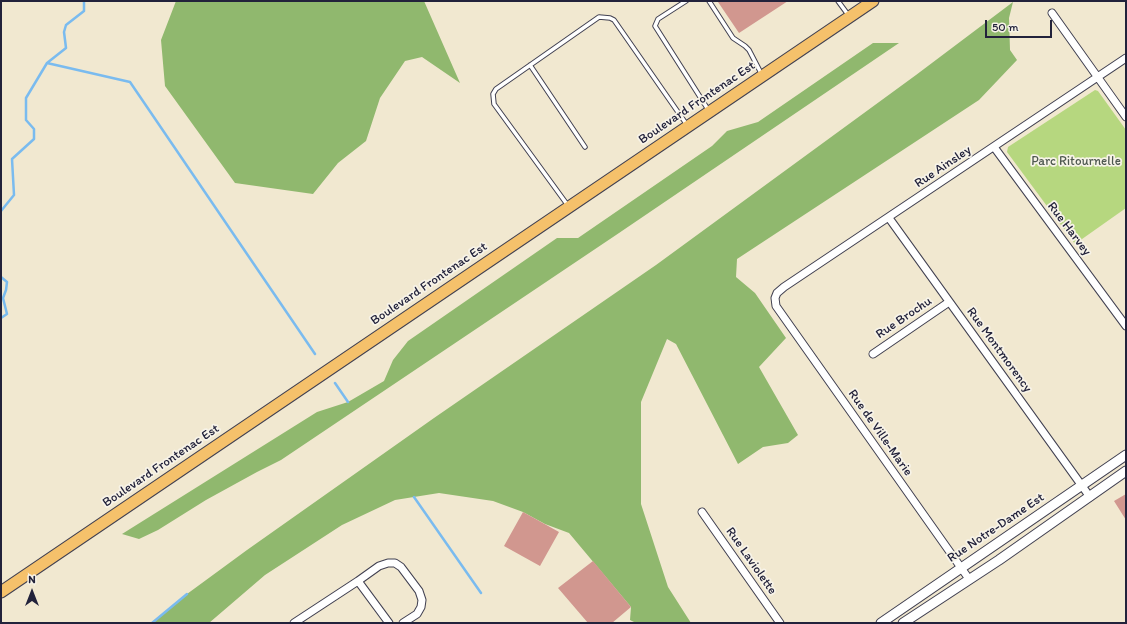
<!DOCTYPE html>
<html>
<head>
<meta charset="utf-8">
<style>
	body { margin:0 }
	#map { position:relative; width:1127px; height:624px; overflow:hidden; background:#f1e8d0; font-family:Itim,sans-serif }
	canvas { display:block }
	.frame { position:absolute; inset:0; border:2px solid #22223b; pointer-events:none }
	.north { position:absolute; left:12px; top:572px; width:40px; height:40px; -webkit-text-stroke:3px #f7f3e8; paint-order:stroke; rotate:0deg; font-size:11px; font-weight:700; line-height:16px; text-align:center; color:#22223b }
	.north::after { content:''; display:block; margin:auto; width:14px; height:18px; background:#22223b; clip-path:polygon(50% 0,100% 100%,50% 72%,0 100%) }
	.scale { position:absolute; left:985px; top:20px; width:67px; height:18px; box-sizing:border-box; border:2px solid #22223b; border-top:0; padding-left:5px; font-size:12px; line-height:14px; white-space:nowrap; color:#22223b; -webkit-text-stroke:3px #f7f3e8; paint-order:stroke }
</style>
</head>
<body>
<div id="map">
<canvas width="1127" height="624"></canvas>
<div class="frame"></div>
<div class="north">N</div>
<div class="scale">50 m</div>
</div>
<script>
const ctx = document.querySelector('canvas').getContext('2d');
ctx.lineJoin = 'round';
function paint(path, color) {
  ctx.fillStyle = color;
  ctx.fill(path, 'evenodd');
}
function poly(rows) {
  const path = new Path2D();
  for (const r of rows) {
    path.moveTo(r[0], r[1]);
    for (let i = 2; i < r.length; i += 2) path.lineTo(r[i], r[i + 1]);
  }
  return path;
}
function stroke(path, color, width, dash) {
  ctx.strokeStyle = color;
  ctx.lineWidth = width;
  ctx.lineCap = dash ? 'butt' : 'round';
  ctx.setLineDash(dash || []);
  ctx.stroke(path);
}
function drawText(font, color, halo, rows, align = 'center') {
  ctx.font = font + ' Itim,sans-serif';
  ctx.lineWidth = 3.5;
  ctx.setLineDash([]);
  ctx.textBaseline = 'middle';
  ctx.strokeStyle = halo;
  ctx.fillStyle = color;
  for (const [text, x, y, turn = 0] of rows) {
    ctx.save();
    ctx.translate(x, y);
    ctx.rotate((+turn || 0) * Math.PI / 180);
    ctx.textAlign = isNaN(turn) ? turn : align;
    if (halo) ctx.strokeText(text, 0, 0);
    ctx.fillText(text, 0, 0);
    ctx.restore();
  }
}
paint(poly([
	[1095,90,1098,91,1126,130,1126,208,1075,244,1007,152,1008,147]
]), '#b6d77f');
paint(poly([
	[176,1,424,1,460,83,422,57,405,61,380,98,366,141,338,163,313,194,235,183,165,86,161,40],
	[1013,2,1009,18,1010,50,1017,60,979,100,737,259,736,277,755,293,786,338,759,367,798,435,788,443,763,447,738,464,676,344,667,339,641,402,641,504,668,587,691,623,636,623,630,620,631,607,569,533,545,524,523,512,493,501,439,493,395,500,342,525,265,575,209,623,152,623,187,594,247,550,434,418,656,265,916,75],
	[873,43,899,43,619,233,281,460,257,472,206,500,158,530,139,539,122,534,317,412,348,402,384,381,393,360,408,341,557,238,578,238,712,146,727,131,758,122]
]), '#90b86e');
stroke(poly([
	[47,63,130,82,315,354],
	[1,211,14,195,12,159,34,139,34,129,26,120,26,98,47,63,66,48,64,32,66,25,84,11,84,1],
	[1,277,7,282,6,290,3,298,7,314,1,318],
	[335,383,348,402],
	[414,497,481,593],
	[152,623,187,594]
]), '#7abbef', 2.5);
paint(poly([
	[719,1,788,1,739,33,718,2],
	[1126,494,1126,520,1114,501],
	[523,512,559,532,540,566,504,546],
	[593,561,631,607,612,623,588,623,558,588]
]), '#d1978f');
const service = poly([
	[686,1,658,19,655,26,709,111],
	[709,1,733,38,745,46,749,50,762,75],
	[838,1,849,16],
	[530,65,585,147],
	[569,207,494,104,493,94,496,89,599,17,610,18,614,20,687,125]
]);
const minor = poly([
	[1052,13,1126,117],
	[994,147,1126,326],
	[889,218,1090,497],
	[873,354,949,302],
	[702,512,780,623],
	[969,579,776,306,775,298,777,293,784,287,1126,58],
	[294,623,358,581],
	[389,623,358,581,379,566,388,563,395,563,401,567,419,591,422,600,421,607,417,614,403,623]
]);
const tertiary = poly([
	[881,623,1126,455],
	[903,623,999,560,1126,471]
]);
const primary = poly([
	[1,592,873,1]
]);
stroke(service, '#414051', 5.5);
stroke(minor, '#414051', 9);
stroke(tertiary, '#414051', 11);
stroke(primary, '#414051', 13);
stroke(service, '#fff', 3.5);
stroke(minor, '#fff', 7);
stroke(tertiary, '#fff', 9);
stroke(primary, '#f5c16b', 11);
drawText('13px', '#22223b', '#f7f3e8', [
	["Boulevard Frontenac Est",697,103,-34],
	["Rue Ainsley",943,167,-34],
	["Rue Harvey",1069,229,53],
	["Boulevard Frontenac Est",429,284,-34],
	["Rue Brochu",904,318,-34],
	["Rue Montmorency",999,350,54],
	["Rue de Ville-Marie",880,433,55],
	["Boulevard Frontenac Est",161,466,-34],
	["Rue Notre-Dame Est",996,528,-34],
	["Rue Laviolette",751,561,55]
]);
drawText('13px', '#4e584f', '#f7f3e8', [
	["Parc Ritournelle",1076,162]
]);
</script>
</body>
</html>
